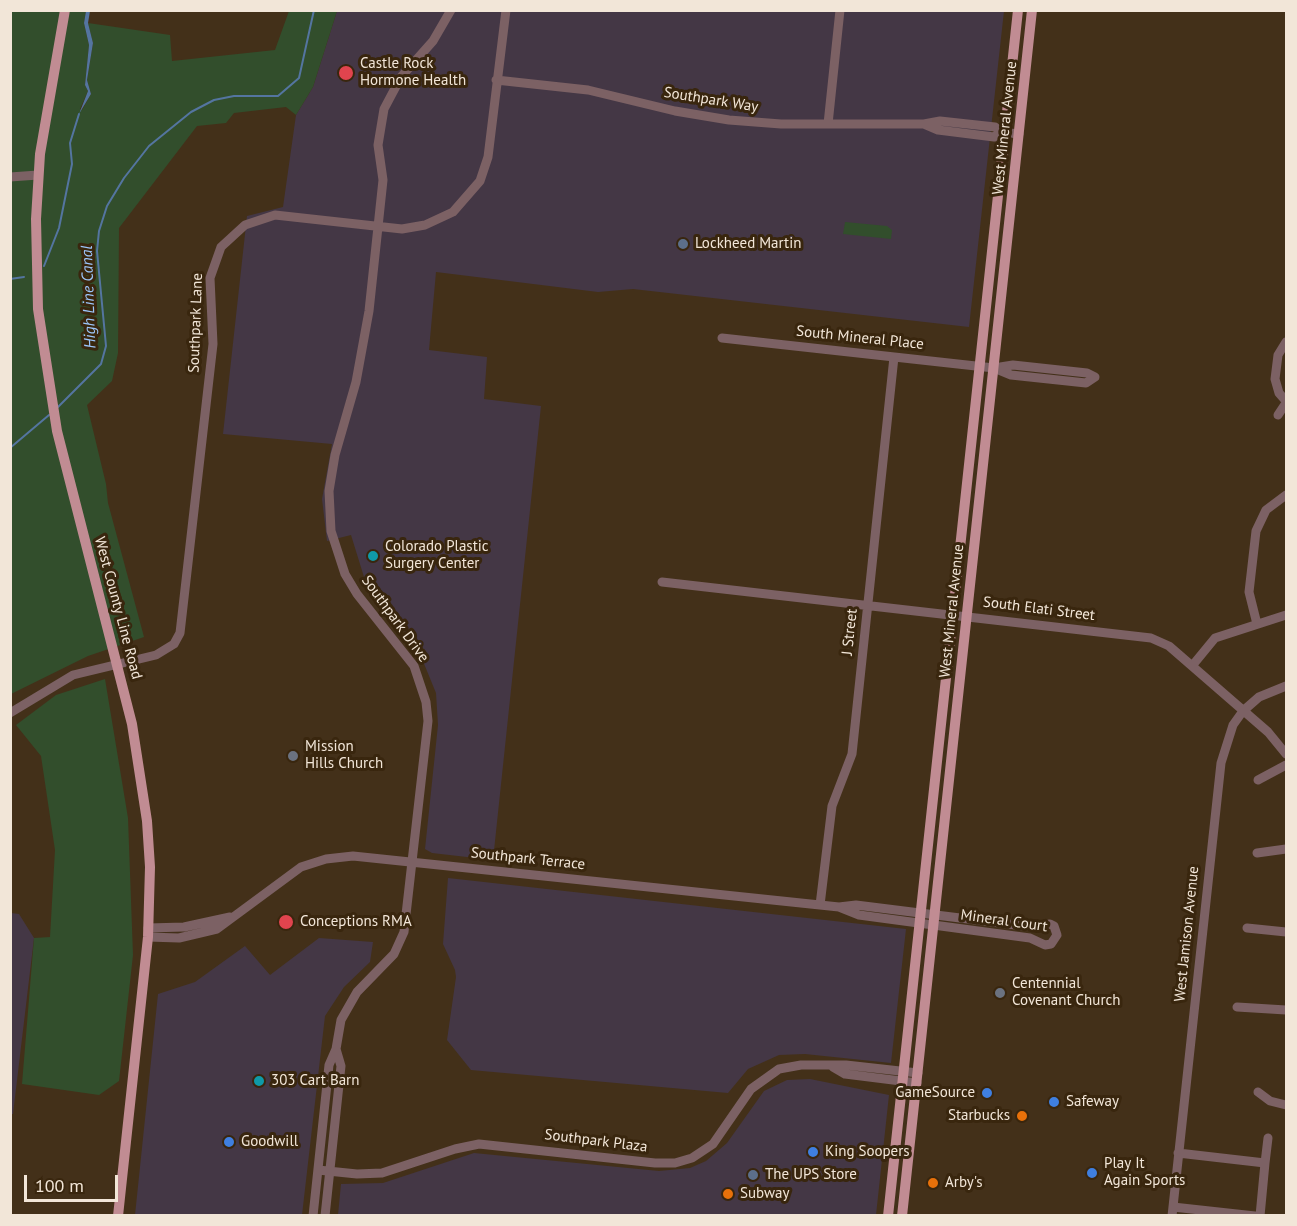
<!DOCTYPE html>
<html>
<head>
<meta charset="utf-8">
<style>
	body { margin:0 }
	#map { position:relative; width:1297px; height:1226px; overflow:hidden; background:#433019; font-family:"PT Sans",sans-serif }
	canvas { display:block }
	.frame { position:absolute; inset:0; border:12px solid #f2e6d8; pointer-events:none }
	.scale { position:absolute; left:24px; top:1175px; width:94px; height:27px; box-sizing:border-box; border:3px solid #f2e6d8; border-top:0; padding-left:8px; font-size:18px; line-height:21px; white-space:nowrap; color:#f2e6d8; -webkit-text-stroke:4px #39260e; paint-order:stroke }
</style>
</head>
<body>
<div id="map">
<canvas width="1297" height="1226"></canvas>
<div class="frame"></div>
<div class="scale">100 m</div>
</div>
<script>
const ctx = document.querySelector('canvas').getContext('2d');
ctx.lineJoin = 'round';
function paint(path, color) {
  ctx.fillStyle = color;
  ctx.fill(path, 'evenodd');
}
function poly(rows) {
  const path = new Path2D();
  for (const r of rows) {
    path.moveTo(r[0], r[1]);
    for (let i = 2; i < r.length; i += 2) path.lineTo(r[i], r[i + 1]);
  }
  return path;
}
function stroke(path, color, width, dash) {
  ctx.strokeStyle = color;
  ctx.lineWidth = width;
  ctx.lineCap = dash ? 'butt' : 'round';
  ctx.setLineDash(dash || []);
  ctx.stroke(path);
}
function drawText(font, color, halo, rows, align = 'center') {
  ctx.font = font + ' "PT Sans",sans-serif';
  ctx.lineWidth = 6;
  ctx.setLineDash([]);
  ctx.textBaseline = 'middle';
  ctx.strokeStyle = halo;
  ctx.fillStyle = color;
  for (const [text, x, y, turn = 0] of rows) {
    ctx.save();
    ctx.translate(x, y);
    ctx.rotate((+turn || 0) * Math.PI / 180);
    ctx.textAlign = isNaN(turn) ? turn : align;
    if (halo) ctx.strokeText(text, 0, 0);
    ctx.fillText(text, 0, 0);
    ctx.restore();
  }
}
paint(poly([
	[337,11,1004,11,969,327,633,289,598,292,436,272,429,350,487,357,484,399,541,406,493,860,432,853,425,849,438,725,436,693,418,649,364,577,351,535,327,541,322,499,332,444,223,434,247,216,283,207,296,115,313,87],
	[448,878,906,929,891,1063,805,1054,779,1055,748,1069,728,1093,471,1070,447,1040,456,977,455,970,443,944],
	[11,913,19,914,34,938,13,1114,11,1114],
	[319,938,373,942,370,962,344,987,325,1016,302,1215,135,1215,158,994,195,982,245,946,270,975],
	[810,1079,889,1095,876,1215,338,1215,341,1184,383,1183,474,1153,659,1171,690,1168,706,1161,727,1143,764,1091,787,1080]
]), '#443745');
paint(poly([
	[11,11,86,11,84,23,89,45,85,85,88,91,80,109,82,110,91,94,87,80,93,43,88,23,170,35,172,61,275,50,289,11,337,11,313,87,296,115,286,107,234,113,226,123,197,126,119,228,118,353,112,381,87,405,106,484,108,503,144,637,88,656,11,694],
	[845,222,887,226,892,230,891,239,843,234],
	[105,679,128,818,133,955,119,1081,99,1095,22,1084,34,938,50,937,55,850,41,756,16,725,56,695]
]), '#324e2c');
paint(poly([
	[86,11,90,11,88,23,93,43,87,80,91,94,79,114,88,91,85,85,89,45,84,23]
]), '#5475a0');
stroke(poly([
	[44,266,59,228,72,164,70,143,79,114],
	[10,279,24,277],
	[58,407,101,364,106,346,97,251,99,231,107,206,124,178,149,146,191,112,214,100,234,96,278,96,299,78,314,10],
	[10,448,49,415]
]), '#5475a0', 2);
stroke(poly([
	[496,80,588,90,675,111,729,120,781,124,924,124,940,121,995,127,1001,132,1019,134],
	[828,124,840,10],
	[924,124,938,130,994,137,1001,132],
	[10,177,38,175],
	[722,338,994,368,1011,375,1086,383,1095,377,1087,373,1013,365,994,368],
	[1286,342,1278,355,1275,379,1279,393,1286,401],
	[1278,415,1286,403],
	[662,582,1151,638,1169,646,1268,732,1286,754],
	[1257,624,1249,592,1256,531,1266,510,1286,495],
	[1192,666,1215,638,1286,615],
	[10,713,73,675,156,655,174,644,180,633,213,344,210,278,221,247,245,225,275,215,402,229,425,225,453,212,480,181,488,157,506,10],
	[1258,780,1286,765],
	[1257,853,1286,849],
	[820,905,832,806,852,754,894,357],
	[148,928,184,927,230,917],
	[1247,928,1286,932],
	[148,937,179,938,217,929,301,867,326,859,353,856,839,907,856,905,1024,926,1050,924,1054,926,1057,935,1051,944,1045,945,1030,938,859,915,839,907],
	[1237,1007,1286,1010],
	[833,1067,845,1074,917,1083],
	[1258,1092,1270,1101,1286,1105],
	[1178,1153,1265,1163,1260,1216],
	[1265,1163,1268,1138],
	[318,1170,357,1174,382,1173,455,1149,479,1144,655,1163,675,1163,692,1158,713,1144,751,1089,779,1069,801,1065,846,1065,918,1073],
	[1173,1207,1255,1216],
	[313,1216,329,1065,336,1049,341,1020,357,992,394,954,404,932,428,721,426,702,414,666,357,594,345,574,331,531,329,491,335,455,356,382,369,311,383,180,378,145,384,109,401,77,433,41,451,10],
	[325,1216,341,1066,336,1049],
	[1172,1216,1221,763,1233,725,1243,711,1259,697,1286,686]
]), '#7c6164', 9);
stroke(poly([
	[65,10,40,154,36,219,38,309,57,431,132,724,147,821,150,867,148,937,118,1216],
	[888,1216,1018,10],
	[902,1216,1032,10]
]), '#c18c93', 10);
for (const [x, y, r, color] of [
	[346,73,8,"#e0444e"],
	[683,244,6,"#5c6f8a"],
	[373,556,6,"#0f9aa8"],
	[293,756,6,"#6b7280"],
	[286,922,8,"#e0444e"],
	[1000,993,6,"#6b7280"],
	[259,1081,6,"#0f9aa8"],
	[987,1093,6,"#3f7fe0"],
	[1054,1102,6,"#3f7fe0"],
	[1022,1116,6,"#e8710a"],
	[229,1142,6,"#3f7fe0"],
	[813,1152,6,"#3f7fe0"],
	[1092,1173,6,"#3f7fe0"],
	[753,1175,6,"#5c6f8a"],
	[933,1183,6,"#e8710a"],
	[728,1194,6,"#e8710a"]
]) {
  const dot = new Path2D();
  dot.arc(x, y, r, 0, 2 * Math.PI);
  ctx.fillStyle = color;
  ctx.fill(dot);
  stroke(dot, '#39260e', 2);
}
drawText('15px', '#f2e6d8', '#39260e', [
	["Castle Rock",360,64],
	["Hormone Health",360,81],
	["Lockheed Martin",695,244],
	["Colorado Plastic",385,547],
	["Surgery Center",385,564],
	["Mission",305,747],
	["Hills Church",305,764],
	["Conceptions RMA",300,922],
	["Centennial",1012,984],
	["Covenant Church",1012,1001],
	["303 Cart Barn",271,1081],
	["GameSource",975,1093,"right"],
	["Safeway",1066,1102],
	["Starbucks",1010,1116,"right"],
	["Goodwill",241,1142],
	["King Soopers",825,1152],
	["Play It",1104,1164],
	["Again Sports",1104,1181],
	["The UPS Store",765,1175],
	["Arby's",945,1183],
	["Subway",740,1194]
], 'left');
drawText('15px', '#f2e6d8', '#39260e', [
	["Southpark Way",711,100,9],
	["West Mineral Avenue",1005,128,-84],
	["Southpark Lane",196,323,-88],
	["South Mineral Place",860,338,6],
	["West County Line Road",118,608,75],
	["South Elati Street",1039,609,7],
	["West Mineral Avenue",952,611,-84],
	["Southpark Drive",395,619,54],
	["J Street",850,632,-84],
	["Southpark Terrace",528,859,6],
	["Mineral Court",1004,921,8],
	["West Jamison Avenue",1187,934,-84],
	["Southpark Plaza",596,1141,7]
]);
drawText('italic 16px', '#9cc5f9', '#39260e', [
	["High Line Canal",89,297,-92]
]);
</script>
</body>
</html>
